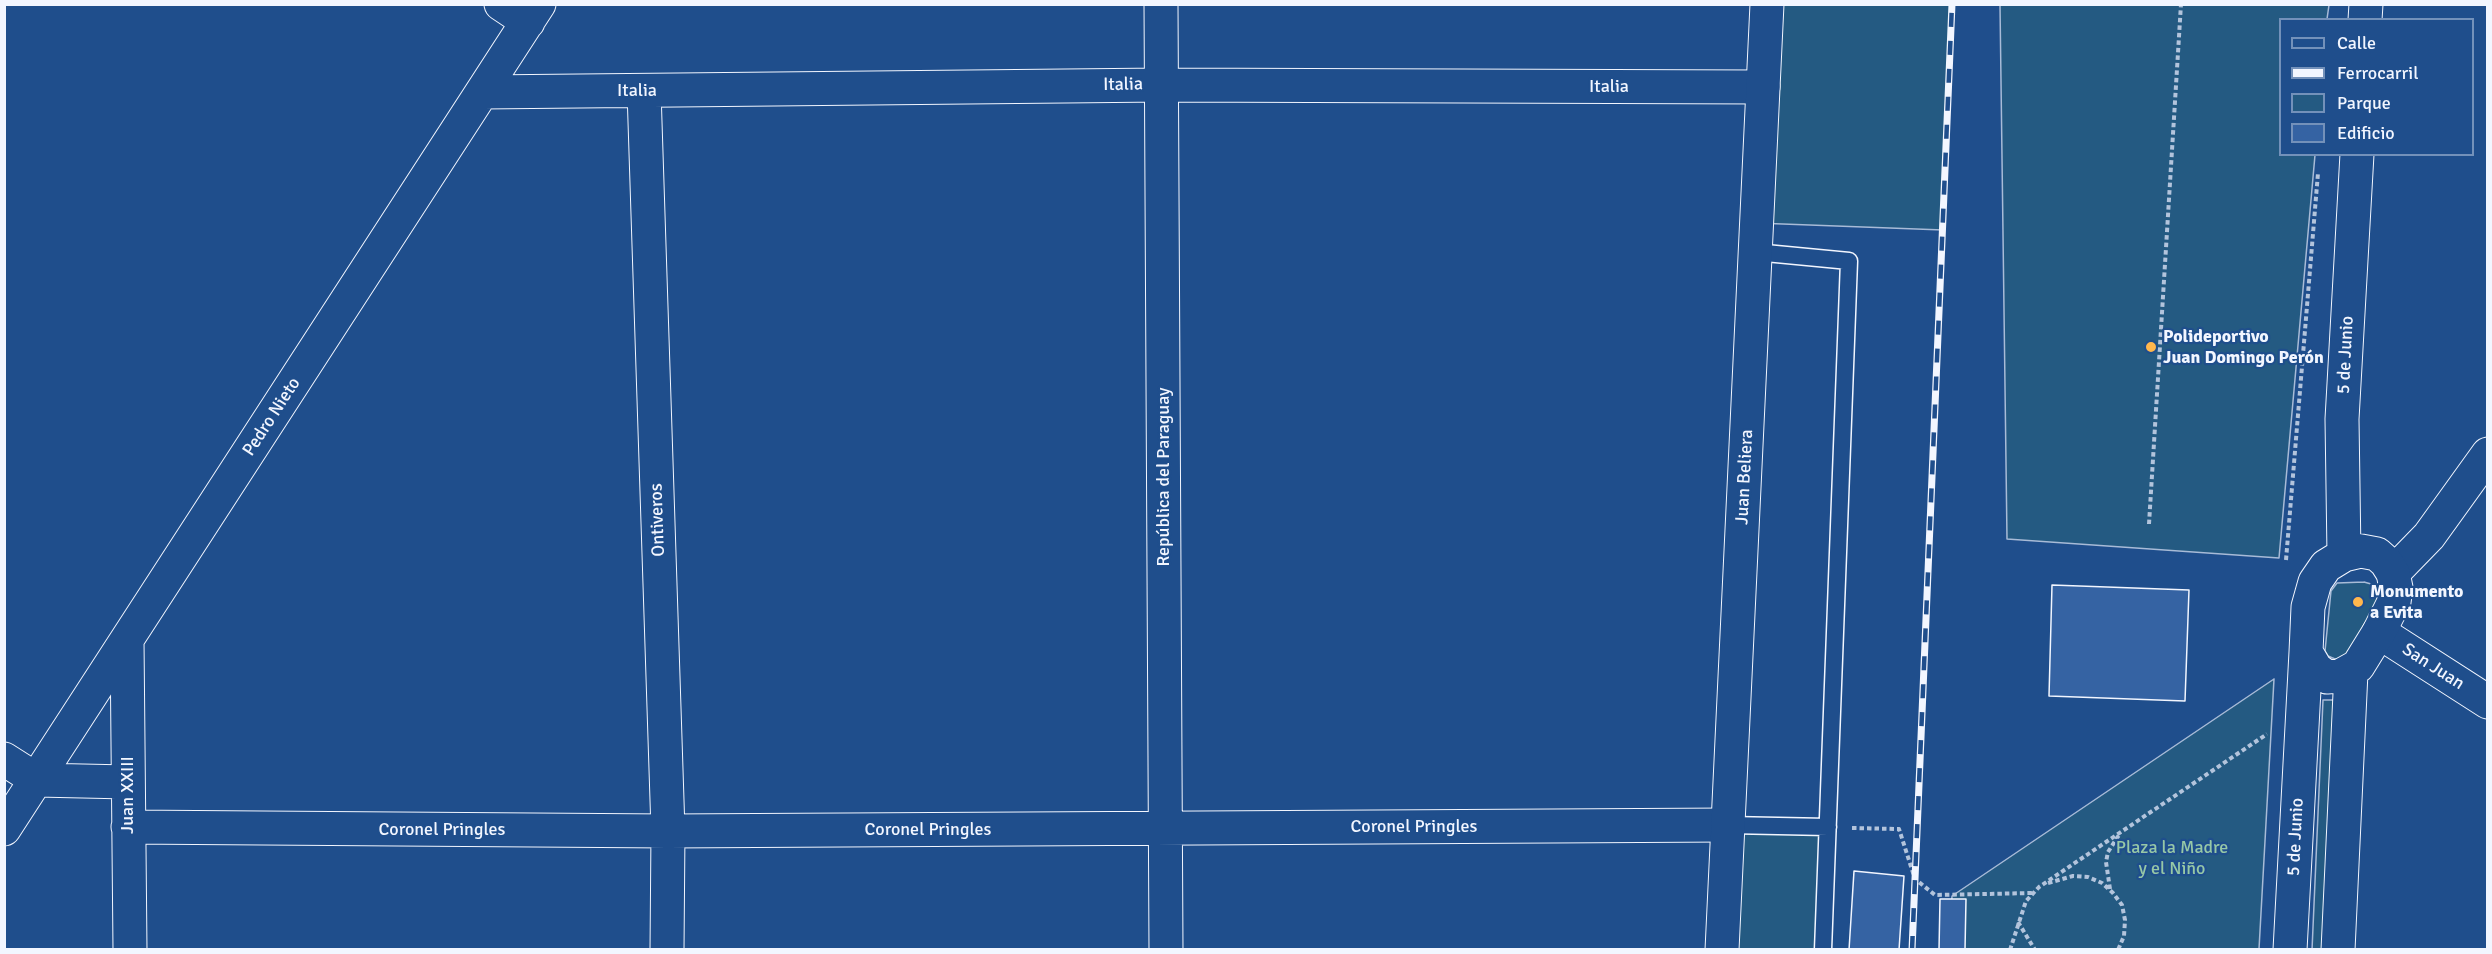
<!DOCTYPE html>
<html>
<head>
<meta charset="utf-8">
<style>
	body { margin:0 }
	#map { position:relative; width:2492px; height:954px; overflow:hidden; background:#1f4e8c; font-family:Signika,sans-serif }
	canvas { display:block }
	.frame { position:absolute; inset:0; border:6px solid #f2f6ff; pointer-events:none }
	.legend { position:absolute; left:2279px; top:18px; width:195px; height:138px; box-sizing:border-box; background:#1f4e8c; border:2px solid #7391ba; margin:0; padding:8px 10px; list-style:none; font-size:18px; color:#f2f6ff }
	.legend li { display:flex; align-items:center; gap:12px; height:30px }
	.legend b { width:30px; border:2px solid #7391ba }
</style>
</head>
<body>
<div id="map">
<canvas width="2492" height="954"></canvas>
<div class="frame"></div>
<ul class="legend">
<li><b style="height:8px;background:#1f4e8c"></b>Calle</li>
<li><b style="height:8px;background:#f2f6ff"></b>Ferrocarril</li>
<li><b style="height:16px;background:#245a82"></b>Parque</li>
<li><b style="height:16px;background:#3563a3"></b>Edificio</li>
</ul>
</div>
<script>
const ctx = document.querySelector('canvas').getContext('2d');
ctx.lineJoin = 'round';
function paint(path, color) {
  ctx.fillStyle = color;
  ctx.fill(path, 'evenodd');
}
function poly(rows) {
  const path = new Path2D();
  for (const r of rows) {
    path.moveTo(r[0], r[1]);
    for (let i = 2; i < r.length; i += 2) path.lineTo(r[i], r[i + 1]);
  }
  return path;
}
function stroke(path, color, width, dash) {
  ctx.strokeStyle = color;
  ctx.lineWidth = width;
  ctx.lineCap = dash ? 'butt' : 'round';
  ctx.setLineDash(dash || []);
  ctx.stroke(path);
}
function drawText(font, color, halo, rows, align = 'center') {
  ctx.font = font + ' Signika,sans-serif';
  ctx.lineWidth = 4.5;
  ctx.setLineDash([]);
  ctx.textBaseline = 'middle';
  ctx.strokeStyle = halo;
  ctx.fillStyle = color;
  for (const [text, x, y, turn = 0] of rows) {
    ctx.save();
    ctx.translate(x, y);
    ctx.rotate((+turn || 0) * Math.PI / 180);
    ctx.textAlign = isNaN(turn) ? turn : align;
    if (halo) ctx.strokeText(text, 0, 0);
    ctx.fillText(text, 0, 0);
    ctx.restore();
  }
}
const green = poly([
	[1767,5,1952,5,1943,230,1756,223,1767,5],
	[2000,5,2329,5,2327,19,2280,20,2280,154,2315,155,2279,558,2007,539,2000,5],
	[2364,582,2371,584,2377,592,2377,602,2350,651,2343,658,2335,659,2328,656,2325,651,2331,591,2337,583,2364,582],
	[2274,679,2259,949,1949,950,1952,896,2274,679],
	[2323,700,2335,700,2323,949,2312,950,2323,700],
	[1728,825,1828,827,1823,949,1722,950,1728,825]
]);
paint(green, '#245a82');
stroke(green, '#a8bbd7', 1.5);
const building = poly([
	[2052,585,2189,590,2185,701,2049,696,2052,585],
	[1854,871,1904,876,1899,950,1849,950,1854,871],
	[1940,899,1966,899,1965,950,1939,950,1940,899]
]);
paint(building, '#3563a3');
stroke(building, '#f2f6ff', 1.5);
const lane = poly([
	[1755,252,1849,261,1823,950],
	[1728,825,1828,827]
]);
const street = poly([
	[501,4,528,22],
	[1161,4,1166,950],
	[644,91,668,831,667,950],
	[483,92,1162,85,1763,87],
	[2393,573,2429,536,2488,454],
	[2379,632,2488,702],
	[127,640,130,950],
	[4,759,37,780,128,782],
	[128,827,668,831,1728,825],
	[4,829,539,4]
]);
const secondary = poly([
	[2365,20,2366,4],
	[2361,551,2377,554,2386,562,2393,573,2396,588,2394,602,2379,632,2358,666,2340,676,2327,677,2316,669,2306,652,2308,607,2315,582,2326,566,2344,555,2361,551],
	[2344,555,2342,419,2357,154],
	[1722,950,1767,4],
	[2290,950,2306,652],
	[2338,950,2351,672]
]);
stroke(lane, '#f2f6ff', 19);
stroke(street, '#f2f6ff', 35);
stroke(secondary, '#f2f6ff', 35);
stroke(poly([
	[2149,524,2181,4],
	[2286,560,2318,173],
	[1852,828,1899,829,1915,879,1935,895,2033,893],
	[2048,883,2073,876,2088,877,2102,883,2113,893,2122,905,2125,920,2124,936,2118,950],
	[2110,889,2106,862,2108,852,2119,835],
	[2018,922,2035,950],
	[2010,950,2026,901,2039,887,2267,734]
]), '#b3c4dc', 4, [4.5, 3]);
stroke(lane, '#1f4e8c', 16);
stroke(street, '#1f4e8c', 33);
stroke(secondary, '#1f4e8c', 33);
const rail = poly([
	[1912,950,1952,4]
]);
stroke(rail, '#f2f6ff', 7);
stroke(rail, '#1f4e8c', 4.5, [14]);
for (const [x, y, r, color] of [
	[2151,347,6,"#ffb74d"],
	[2358,602,6,"#ffb74d"]
]) {
  const dot = new Path2D();
  dot.arc(x, y, r, 0, 2 * Math.PI);
  ctx.fillStyle = color;
  ctx.fill(dot);
  stroke(dot, '#1f4e8c', 2);
}
drawText('18px', '#f2f6ff', '#1f4e8c', [
	["Italia",1123,85,-1],
	["Italia",1609,87],
	["Italia",637,91],
	["5 de Junio",2346,355,-87],
	["Pedro Nieto",272,417,-57],
	["República del Paraguay",1164,477,-90],
	["Juan Beliera",1745,477,-87],
	["Ontiveros",658,520,-92],
	["San Juan",2433,667,33],
	["Juan XXIII",128,795,-90],
	["Coronel Pringles",1414,827],
	["Coronel Pringles",442,830],
	["Coronel Pringles",928,830],
	["5 de Junio",2296,837,-87]
]);
drawText('bold 18px', '#f2f6ff', '#1f4e8c', [
	["Polideportivo",2163,337],
	["Juan Domingo Perón",2163,358],
	["Monumento",2370,592],
	["a Evita",2370,613]
], 'left');
drawText('18px', '#97c8a6', '#1f4e8c', [
	["Plaza la Madre",2172,848],
	["y el Niño",2172,869]
]);
</script>
</body>
</html>
